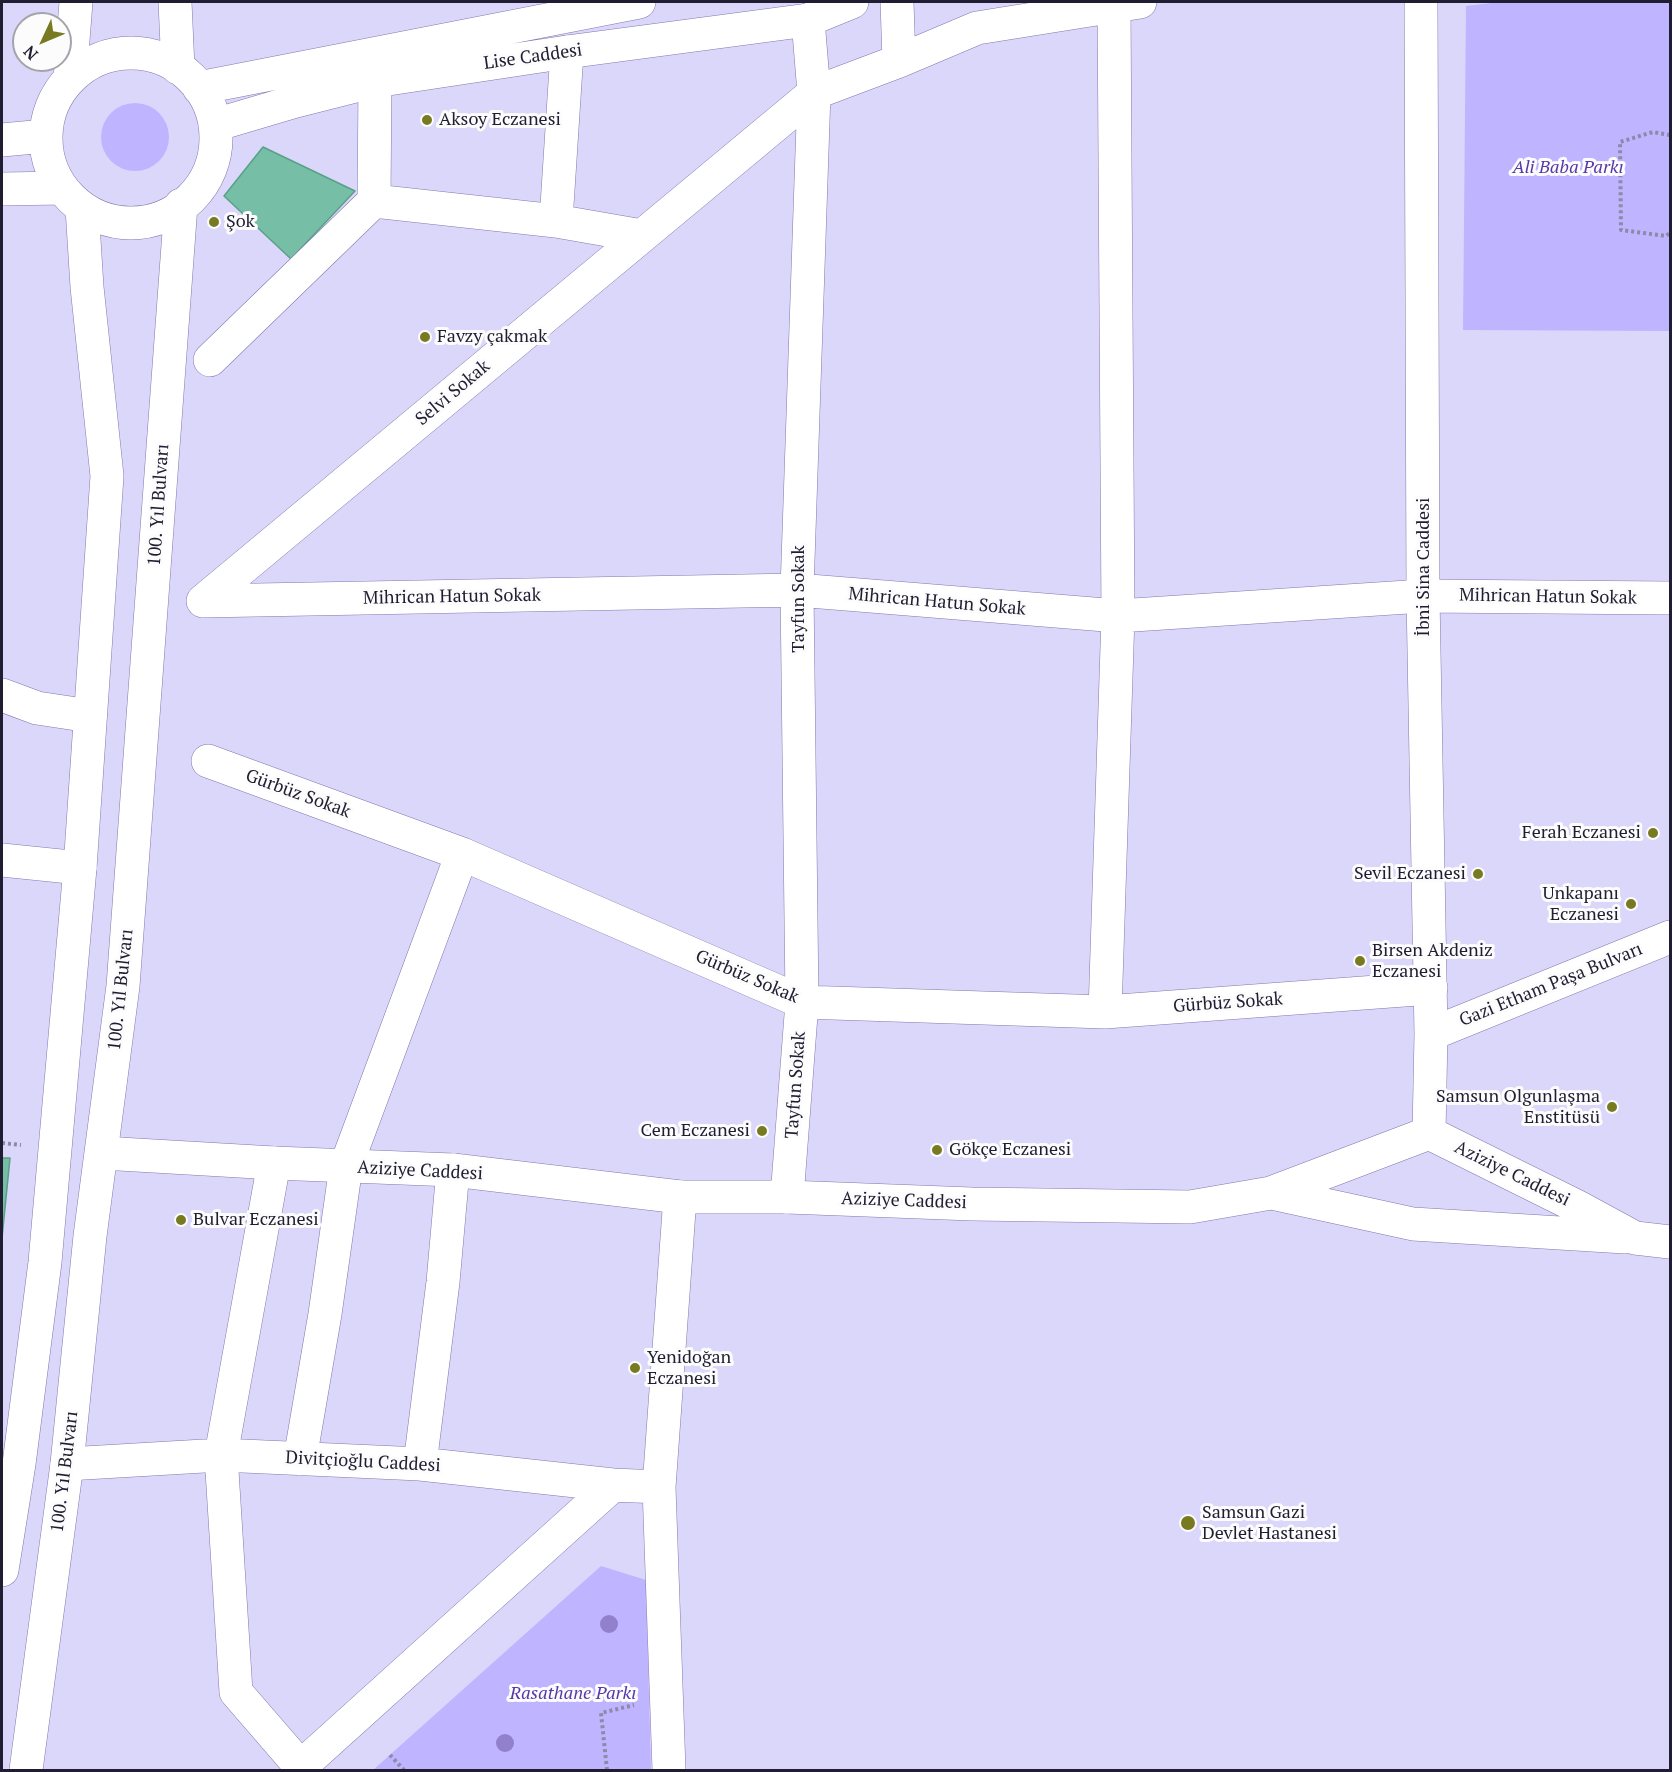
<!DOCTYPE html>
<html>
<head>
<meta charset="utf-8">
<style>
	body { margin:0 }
	#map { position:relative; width:1672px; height:1772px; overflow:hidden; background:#dbd7fa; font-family:"PT Serif",serif }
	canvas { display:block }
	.frame { position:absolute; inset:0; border:3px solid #201d32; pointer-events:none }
	.north { position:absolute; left:12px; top:12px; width:60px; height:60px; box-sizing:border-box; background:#fcfcfc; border:2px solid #a4a3ab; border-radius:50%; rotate:226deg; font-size:16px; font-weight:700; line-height:24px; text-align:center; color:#201d32 }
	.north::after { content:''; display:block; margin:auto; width:21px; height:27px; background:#787a22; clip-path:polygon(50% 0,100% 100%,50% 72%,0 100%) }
</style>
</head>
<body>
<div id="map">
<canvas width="1672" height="1772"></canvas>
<div class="frame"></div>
<div class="north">N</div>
</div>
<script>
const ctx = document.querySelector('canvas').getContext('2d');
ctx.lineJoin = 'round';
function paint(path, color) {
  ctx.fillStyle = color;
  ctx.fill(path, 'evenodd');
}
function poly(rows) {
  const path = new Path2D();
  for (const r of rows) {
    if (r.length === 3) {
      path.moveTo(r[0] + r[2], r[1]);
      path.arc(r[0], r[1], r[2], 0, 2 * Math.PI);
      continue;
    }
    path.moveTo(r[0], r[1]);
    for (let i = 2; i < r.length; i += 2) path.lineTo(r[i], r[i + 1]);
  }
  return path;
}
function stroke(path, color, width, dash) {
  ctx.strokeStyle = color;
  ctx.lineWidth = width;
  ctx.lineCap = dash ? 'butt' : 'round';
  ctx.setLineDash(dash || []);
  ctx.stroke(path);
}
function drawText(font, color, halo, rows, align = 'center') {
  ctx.font = font + ' "PT Serif",serif';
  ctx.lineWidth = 6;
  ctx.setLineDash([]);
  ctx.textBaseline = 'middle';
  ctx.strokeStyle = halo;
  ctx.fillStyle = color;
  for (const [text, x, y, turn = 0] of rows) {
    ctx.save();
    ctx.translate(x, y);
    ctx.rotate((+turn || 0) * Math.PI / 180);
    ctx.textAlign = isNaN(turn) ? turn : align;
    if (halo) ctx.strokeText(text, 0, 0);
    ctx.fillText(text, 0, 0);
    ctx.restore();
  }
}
paint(poly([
	[1500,2,1670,2,1670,331,1463,330,1466,6],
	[135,137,34],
	[601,1566,646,1580,651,1770,373,1770]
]), '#bfb4ff');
const building = poly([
	[263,147,355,191,291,259,224,196,263,147],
	[2,1158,10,1158,2,1238,2,1158]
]);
paint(building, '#76bea6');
stroke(building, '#59a088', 1.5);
const minor = poly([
	[897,2,899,61],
	[567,52,556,221,642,236],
	[374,201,556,221],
	[210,360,374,201,375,81],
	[203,601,797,590,1118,616,1423,596,1670,598],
	[203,601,814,93,808,20],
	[2,695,37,708,90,716],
	[208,761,462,854,802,1002,1105,1012,1431,988],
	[2,860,80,868],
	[1105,1012,1118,616,1114,6],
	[274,1163,221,1455,236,1692,300,1766],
	[787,1197,802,1002,797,590,814,93,899,61,977,28,1140,2],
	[300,1459,325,1314,346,1166,462,854],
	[67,1464,221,1455,420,1464,613,1485,659,1487],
	[420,1464,443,1282,453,1170],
	[297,1770,613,1485],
	[669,1770,659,1487,680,1197]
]);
const major = poly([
	[175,2,178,68],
	[1421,2,1423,596,1431,1034,1429,1133],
	[131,138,85],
	[70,79,76,2],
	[199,88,639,2],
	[215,125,296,101,375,81,567,52,808,20,852,2],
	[2,140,45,136],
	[2,189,62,188],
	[1431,1034,1670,937],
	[102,1153,274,1163,453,1170,680,1197,787,1197,972,1204,1190,1207,1271,1193,1429,1133,1578,1207,1635,1238,1670,1242],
	[1271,1193,1413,1224,1625,1237],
	[2,1570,19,1464,45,1262,80,868,107,476,87,287,82,208],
	[26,1770,67,1464,90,1236,123,986,181,205]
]);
stroke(minor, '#8078ad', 34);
stroke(major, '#8078ad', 34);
stroke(poly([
	[1670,135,1653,132,1620,142,1621,230,1666,236,1670,233],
	[2,1143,21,1145],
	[390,1755,404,1770],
	[607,1770,601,1713,634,1705]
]), '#8d89a7', 4, [3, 3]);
stroke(minor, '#fff', 33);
stroke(major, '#fff', 33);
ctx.fillStyle = '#9380cd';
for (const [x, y] of [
	[609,1624],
	[505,1743]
]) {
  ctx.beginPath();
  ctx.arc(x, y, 9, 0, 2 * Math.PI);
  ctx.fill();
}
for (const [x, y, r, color] of [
	[427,120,6,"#787a22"],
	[214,222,6,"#787a22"],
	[425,337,6,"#787a22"],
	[1653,833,6,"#787a22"],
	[1478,874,6,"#787a22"],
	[1631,904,6,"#787a22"],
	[1360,961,6,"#787a22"],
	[1612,1107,6,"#787a22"],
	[762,1131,6,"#787a22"],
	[937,1150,6,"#787a22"],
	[181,1220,6,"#787a22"],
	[635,1368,6,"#787a22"],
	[1188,1523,8,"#787a22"]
]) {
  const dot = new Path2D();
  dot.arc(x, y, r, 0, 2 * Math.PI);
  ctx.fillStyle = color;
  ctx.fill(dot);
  stroke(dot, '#fcfcfc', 2);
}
drawText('18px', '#201d32', '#fcfcfc', [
	["Lise Caddesi",533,57,-8],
	["Selvi Sokak",453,393,-40],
	["100. Yıl Bulvarı",159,505,-86],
	["İbni Sina Caddesi",1424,567,-90],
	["Mihrican Hatun Sokak",452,597,-1],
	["Mihrican Hatun Sokak",1548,597,1],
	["Tayfun Sokak",799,599,-90],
	["Mihrican Hatun Sokak",937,602,5],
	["Gürbüz Sokak",298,794,20],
	["Gürbüz Sokak",747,977,23],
	["Gazi Etham Paşa Bulvarı",1551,985,-22],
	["100. Yıl Bulvarı",121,990,-84],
	["Gürbüz Sokak",1228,1003,-4],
	["Tayfun Sokak",796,1085,-86],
	["Aziziye Caddesi",420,1171,3],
	["Aziziye Caddesi",1512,1174,26],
	["Aziziye Caddesi",904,1201,2],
	["Divitçioğlu Caddesi",363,1462,3],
	["100. Yıl Bulvarı",65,1472,-83]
]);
drawText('18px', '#201d32', '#fcfcfc', [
	["Aksoy Eczanesi",439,120],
	["Şok",226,222],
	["Favzy çakmak",437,337],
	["Ferah Eczanesi",1641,833,"right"],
	["Sevil Eczanesi",1466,874,"right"],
	["Unkapanı",1619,894,"right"],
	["Eczanesi",1619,915,"right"],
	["Birsen Akdeniz",1372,951],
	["Eczanesi",1372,972],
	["Samsun Olgunlaşma",1600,1097,"right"],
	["Enstitüsü",1600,1118,"right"],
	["Cem Eczanesi",750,1131,"right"],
	["Gökçe Eczanesi",949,1150],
	["Bulvar Eczanesi",193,1220],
	["Yenidoğan",647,1358],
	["Eczanesi",647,1379],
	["Samsun Gazi",1202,1513],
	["Devlet Hastanesi",1202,1534]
], 'left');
drawText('italic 18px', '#5838a8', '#fcfcfc', [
	["Ali Baba Parkı",1568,168],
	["Rasathane Parkı",573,1694]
]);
</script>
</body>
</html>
